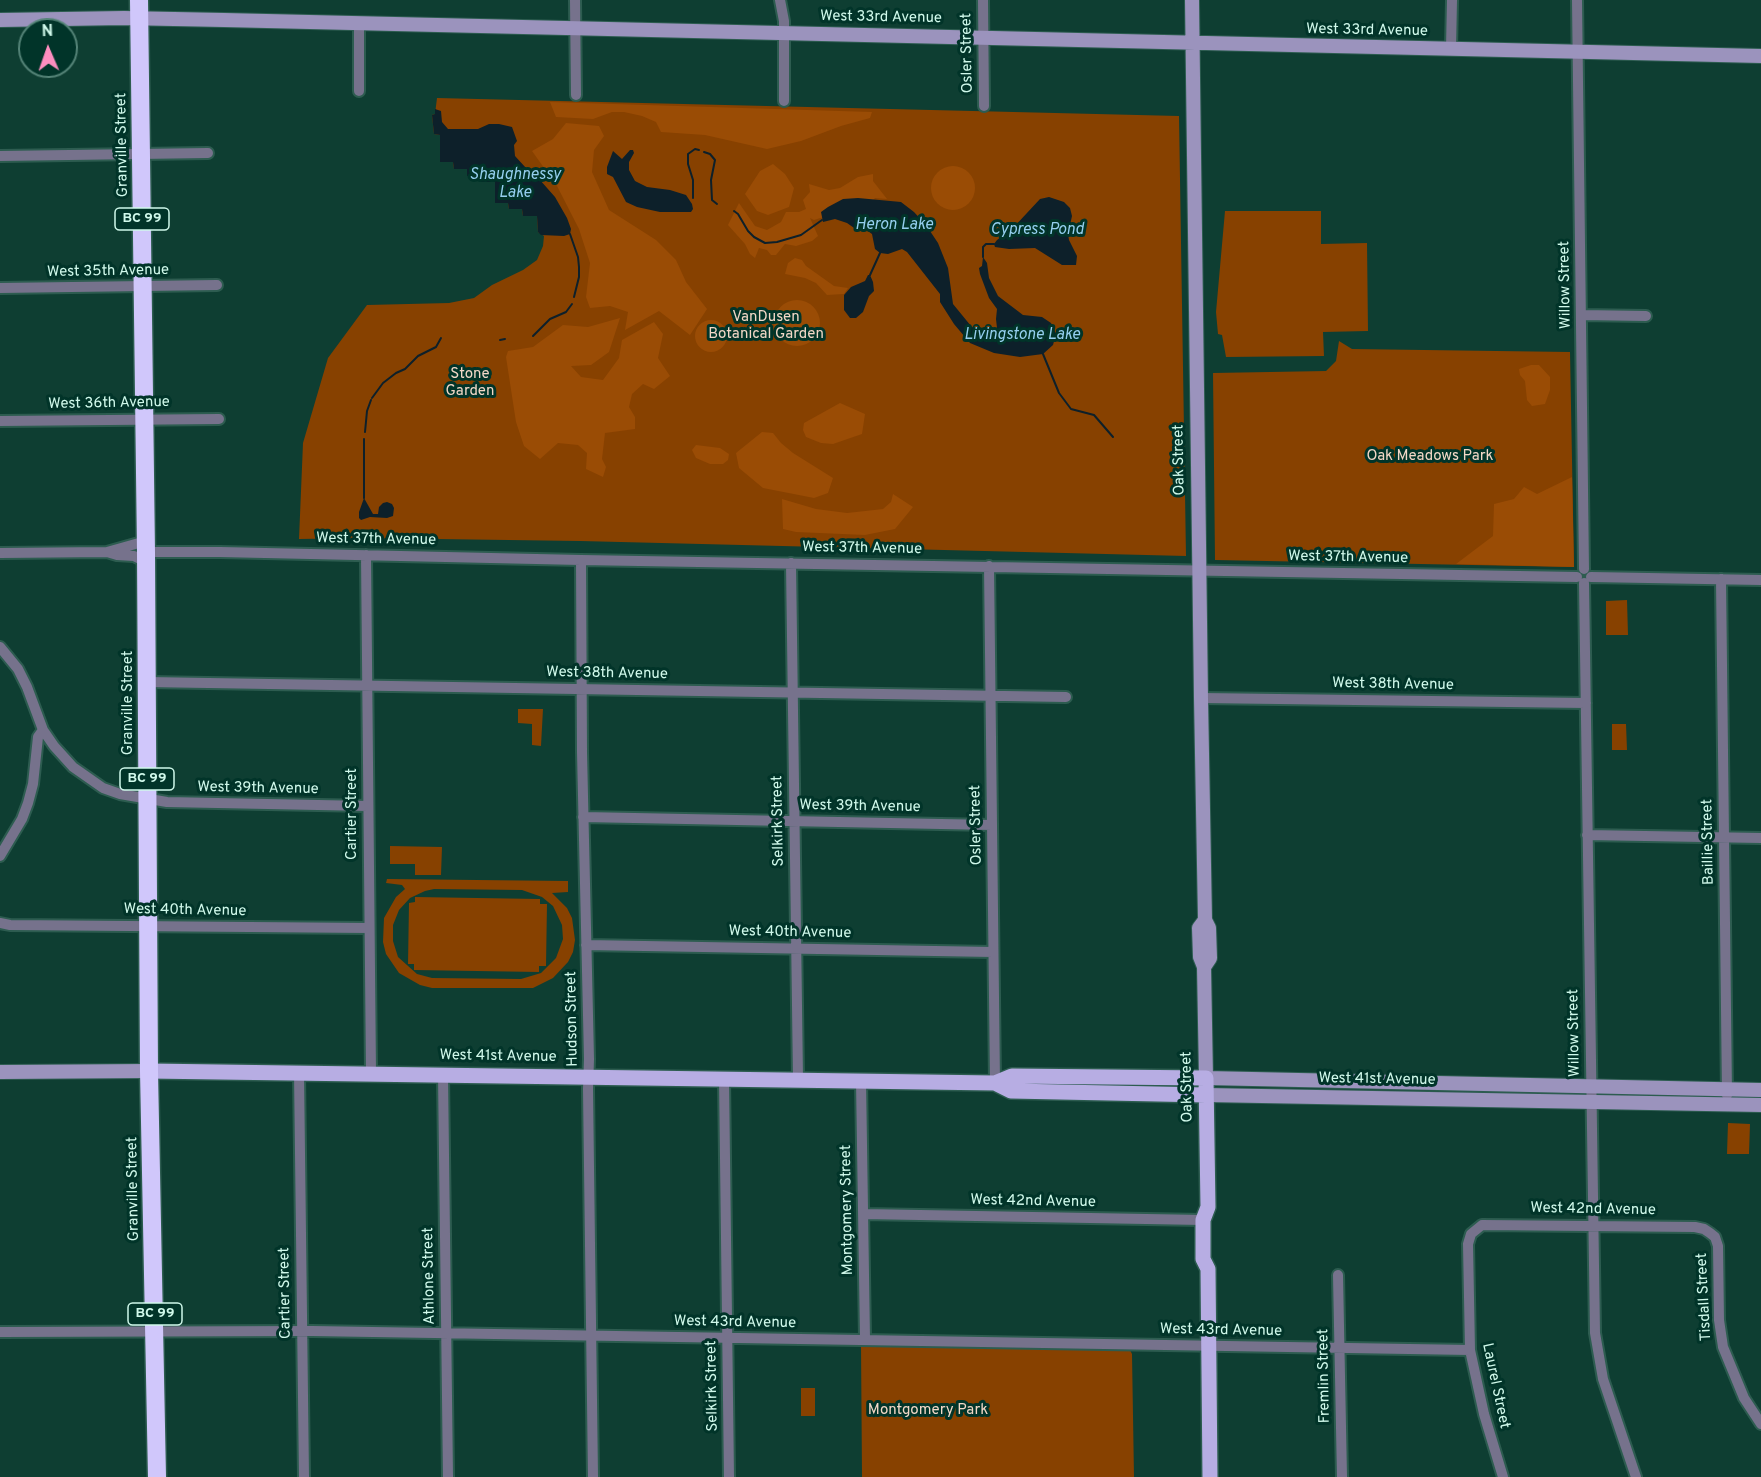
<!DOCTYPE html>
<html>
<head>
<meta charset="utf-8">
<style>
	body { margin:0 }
	#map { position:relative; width:1761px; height:1477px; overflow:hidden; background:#0e3e32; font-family:Overpass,sans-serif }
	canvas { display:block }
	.north { position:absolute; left:18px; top:18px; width:60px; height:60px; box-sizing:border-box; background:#013429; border:2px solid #548377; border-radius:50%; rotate:358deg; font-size:16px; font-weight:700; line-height:24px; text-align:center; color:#d0f9eb }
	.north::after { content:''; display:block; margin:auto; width:21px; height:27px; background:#fd8ebf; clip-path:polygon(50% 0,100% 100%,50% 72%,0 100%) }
</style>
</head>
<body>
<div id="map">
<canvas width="1761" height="1477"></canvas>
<div class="north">N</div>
</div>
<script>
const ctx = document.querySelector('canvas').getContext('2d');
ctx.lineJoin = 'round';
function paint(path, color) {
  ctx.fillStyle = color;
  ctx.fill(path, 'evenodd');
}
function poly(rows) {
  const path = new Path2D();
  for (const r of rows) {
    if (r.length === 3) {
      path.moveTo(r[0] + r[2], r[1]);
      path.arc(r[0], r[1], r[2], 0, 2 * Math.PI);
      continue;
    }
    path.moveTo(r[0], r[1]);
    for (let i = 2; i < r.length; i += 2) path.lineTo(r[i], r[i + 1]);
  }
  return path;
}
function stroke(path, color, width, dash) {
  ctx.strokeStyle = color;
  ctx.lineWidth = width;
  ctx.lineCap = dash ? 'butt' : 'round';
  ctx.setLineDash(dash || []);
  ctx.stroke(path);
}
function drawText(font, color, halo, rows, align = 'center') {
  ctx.font = font + ' Overpass,sans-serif';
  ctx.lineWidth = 6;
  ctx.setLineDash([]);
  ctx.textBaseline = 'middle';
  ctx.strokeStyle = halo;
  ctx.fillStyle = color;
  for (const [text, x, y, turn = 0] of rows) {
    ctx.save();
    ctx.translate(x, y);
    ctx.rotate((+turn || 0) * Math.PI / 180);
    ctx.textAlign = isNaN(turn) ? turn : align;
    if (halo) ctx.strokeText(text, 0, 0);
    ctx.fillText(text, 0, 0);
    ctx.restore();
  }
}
paint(poly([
	[437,98,1179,116,1186,556,580,541,364,538,299,539,303,443,328,358,367,305,449,303,474,298,492,285,523,270,537,260,543,246,544,236,538,232,537,216,523,216,522,209,509,209,508,203,495,203,495,182,481,182,480,176,467,176,467,169,454,169,453,162,440,162,440,135,434,134,432,115,435,114],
	[1225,211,1321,211,1321,244,1367,243,1368,331,1323,332,1324,356,1226,357,1222,335,1218,334,1216,312],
	[1339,341,1352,349,1570,352,1574,567,1215,560,1213,373,1326,371,1336,361],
	[1627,600,1628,635,1606,635,1606,601],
	[518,709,543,709,541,746,532,745,532,724,518,723],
	[1612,724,1626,724,1627,750,1612,750],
	[390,846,442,847,441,875,415,875,415,864,390,864],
	[387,879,568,881,568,892,552,893,567,908,572,918,575,940,573,952,568,962,553,978,533,988,432,988,420,985,399,973,386,954,383,942,384,918,396,897,405,889,402,885,386,883],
	[434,889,522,890,542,897,553,906,562,925,563,939,556,958,541,973,521,979,432,978,417,974,398,957,393,941,393,925,399,910,410,898,425,891],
	[415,897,540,899,540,904,547,904,546,966,539,966,539,972,414,970,414,964,408,964,409,903,415,902],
	[1728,1123,1750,1124,1749,1154,1727,1154],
	[861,1345,1130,1350,1132,1354,1134,1477,862,1477],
	[801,1388,815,1388,815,1416,801,1416]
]), '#874100');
paint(poly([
	[550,102,872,112,870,118,841,126,801,141,767,149,705,135,661,132,656,122,642,116,624,112,612,112,593,119,556,117],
	[566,123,599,126,604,136,594,150,592,172,609,210,656,240,676,260,686,282,707,309,690,335,659,311,625,330,628,312,610,306,590,308,586,297,590,263,579,229,557,186,532,151,553,139],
	[773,164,785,174,794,188,789,207,768,215,757,211,745,194,760,171],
	[953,188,22],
	[873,174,873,181,887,199,875,198,871,202,814,220,810,218,818,236,812,241,796,246,785,244,776,255,771,255,767,250,759,248,755,258,750,254,745,244,728,225,739,203,755,226,767,230,781,222,786,212,799,212,806,209,803,200,810,192,809,184,829,190,840,188,858,177],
	[795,258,802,260,806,266,834,286,848,288,844,294,827,295,816,283,805,278,785,274,788,263],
	[797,323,23],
	[620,318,609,352,591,365,571,366,581,377,603,380,619,358,622,340,654,322,663,334,658,358,670,376,654,389,643,384,632,394,629,407,635,417,635,429,605,433,602,459,606,467,603,477,586,469,587,453,578,445,558,443,540,459,524,446,516,422,506,357,508,351,533,347,563,325,588,327],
	[711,336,16],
	[1531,365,1539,365,1550,377,1550,390,1545,404,1532,406,1527,400,1525,381,1520,375,1519,369],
	[840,403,865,414,862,434,833,444,821,443,806,437,803,430,804,423],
	[762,432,773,433,781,443,793,453,833,478,828,493,814,498,763,488,739,468,736,453],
	[696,445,720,448,729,454,728,460,723,464,710,464,696,458,692,450],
	[1572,477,1574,567,1456,564,1493,536,1494,504,1514,499,1524,487,1537,494],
	[893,494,913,507,895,529,865,535,796,532,783,529,782,499,816,509,847,513,883,509,891,502]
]), '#9a4c05');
paint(poly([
	[435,109,441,111,442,122,448,129,478,129,489,124,499,124,512,127,517,141,514,145,515,156,526,168,540,180,555,197,567,218,571,229,570,234,564,236,541,235,538,232,537,216,523,216,522,209,509,209,508,203,495,203,495,182,481,182,480,176,467,176,467,169,454,169,453,162,440,162,440,135,434,134,432,115,435,114],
	[630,150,633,150,634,153,629,162,629,170,635,181,647,187,670,190,686,195,692,204,693,209,691,212,660,212,637,207,626,202,613,177,607,174,607,167,613,151,622,159],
	[1049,197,1064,202,1070,208,1072,216,1068,234,1069,240,1077,256,1076,265,1062,265,1035,248,1009,249,995,247,994,244,997,240,1013,228,1040,199],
	[858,198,901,202,914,212,926,225,938,243,948,268,953,304,971,326,977,331,992,334,996,332,997,328,996,319,997,309,989,298,980,274,979,268,982,266,983,257,987,263,989,278,998,296,1023,315,1042,317,1051,323,1056,334,1053,345,1043,354,1020,357,994,353,970,343,954,324,940,302,940,294,907,252,902,249,888,254,880,253,875,249,872,234,865,229,857,230,847,223,835,219,823,222,821,212,828,207,843,199],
	[868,275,870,275,873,282,874,291,869,296,863,312,856,318,850,318,844,310,844,295,851,287,865,281],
	[364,498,373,514,378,514,379,507,383,503,387,502,392,504,394,508,393,516,387,518,370,517,361,520,359,518,359,512]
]), '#0d202a');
stroke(poly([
	[704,152,710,154,715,160,711,180,712,200,717,204],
	[693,198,693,180,688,164,688,154,695,149,699,150],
	[734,211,738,214,748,231,754,237,765,243,777,242,801,235,822,220],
	[570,234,578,257,579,267,579,277,574,297],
	[983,257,983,247,986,244,994,244],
	[870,275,880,253],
	[533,336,550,319,566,312,572,304],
	[500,340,505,339],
	[1043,354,1059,393,1071,409,1094,415,1113,437],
	[372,398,383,383,396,373,405,369,418,356,436,347,441,338],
	[365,432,367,411,371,400],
	[364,439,364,498]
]), '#0d202a', 2);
const street = poly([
	[575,0,576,95],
	[780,0,784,21,784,101],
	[983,0,984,106],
	[1577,0,1584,569],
	[359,23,359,91],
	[1451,49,1452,0],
	[0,156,208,153],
	[0,288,217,285],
	[1581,315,1646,316],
	[0,421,219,419],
	[107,552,146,541],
	[146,552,220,552,581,560,1577,577],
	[0,553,107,552,117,555,134,556,146,562],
	[366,555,371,1073],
	[581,560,582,752,589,1059,588,1089,593,1477],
	[791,563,798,1079],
	[989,566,995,1083],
	[1591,577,1761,580],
	[1721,579,1727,1095],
	[1584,583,1595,1333,1603,1379,1636,1477],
	[0,647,18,669,27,687,43,730,54,746,73,767,103,788,120,794,167,802,368,806],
	[147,682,1066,697],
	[1201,698,1586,703],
	[583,817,992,825],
	[1587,835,1761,838],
	[0,856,22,819,28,803,33,784,38,737,43,730],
	[0,923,10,925,369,928],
	[586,945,993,952],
	[299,1072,304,1477],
	[443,1074,448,1477],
	[724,1078,729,1477],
	[861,1080,865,1339],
	[863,1214,1203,1220],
	[1338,1275,1342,1477],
	[0,1332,312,1331,1470,1350],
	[1503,1477,1484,1414,1470,1350,1468,1244,1471,1234,1482,1225,1695,1227,1704,1229,1710,1233,1715,1237,1718,1246,1719,1320,1723,1347,1744,1398,1761,1424]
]);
const secondary = poly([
	[1192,0,1201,698,1205,920,1209,928,1210,958,1204,967],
	[0,20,124,18,224,20,1761,56],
	[1205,920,1199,928,1200,957,1204,967,1206,1078,1761,1090],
	[0,1072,149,1071],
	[1206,1095,1761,1105]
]);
const primary = poly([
	[149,1071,995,1083,1012,1076,1206,1078,1208,1207,1203,1220,1203,1259,1208,1269,1210,1477],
	[995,1083,1011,1091,1206,1095]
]);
const highway = poly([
	[139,0,146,552,149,1071,157,1477]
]);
stroke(street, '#2d5c50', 14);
stroke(secondary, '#2d5c50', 16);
stroke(primary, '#2d5c50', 18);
stroke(highway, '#2d5c50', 21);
stroke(street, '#76728c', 10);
stroke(secondary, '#9b93bd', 14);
stroke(primary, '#b7ade3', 15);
stroke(highway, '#d0c7fb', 18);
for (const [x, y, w] of [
	[142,219,54],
	[147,779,54],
	[155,1314,54]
]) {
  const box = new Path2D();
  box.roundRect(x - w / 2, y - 11, w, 22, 4.5);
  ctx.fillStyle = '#013429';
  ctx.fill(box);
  stroke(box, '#d0f9eb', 1.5);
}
drawText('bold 14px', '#d0f9eb', null, [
	["BC 99",142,219],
	["BC 99",147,779],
	["BC 99",155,1314]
]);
drawText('15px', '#d0f9eb', '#013429', [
	["West 33rd Avenue",881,18,1],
	["West 33rd Avenue",1367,31,1],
	["Osler Street",968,53,-91],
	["Granville Street",123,145,-91],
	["West 35th Avenue",108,272,-1],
	["Willow Street",1566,285,-91],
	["West 36th Avenue",109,404,-1],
	["Oak Street",1180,460,-91],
	["West 37th Avenue",376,540,1],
	["West 37th Avenue",862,549,1],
	["West 37th Avenue",1348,558,1],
	["West 38th Avenue",607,674,1],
	["West 38th Avenue",1393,685,1],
	["Granville Street",129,703,-90],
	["West 39th Avenue",258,789,1],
	["West 39th Avenue",860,807,1],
	["Cartier Street",353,814,-90],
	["Selkirk Street",779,821,-91],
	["Osler Street",977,825,-91],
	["Baillie Street",1709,842,-91],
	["West 40th Avenue",185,911,1],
	["West 40th Avenue",790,933,1],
	["Hudson Street",573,1019,-91],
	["Willow Street",1575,1033,-91],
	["West 41st Avenue",498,1057,1],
	["West 41st Avenue",1377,1080,1],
	["Oak Street",1188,1087,-91],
	["Granville Street",134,1189,-91],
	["West 42nd Avenue",1033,1202,1],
	["Montgomery Street",848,1210,-91],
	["West 42nd Avenue",1593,1210,1],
	["Athlone Street",430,1276,-91],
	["Cartier Street",286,1293,-91],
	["Tisdall Street",1705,1297,-93],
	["West 43rd Avenue",735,1323,1],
	["West 43rd Avenue",1221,1331,1],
	["Fremlin Street",1325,1376,-91],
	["Selkirk Street",713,1386,-91],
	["Laurel Street",1495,1386,78]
]);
drawText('15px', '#f3d8c7', '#013429', [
	["VanDusen",766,318],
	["Botanical Garden",766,335],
	["Stone",470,375],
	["Garden",470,392],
	["Oak Meadows Park",1430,457],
	["Montgomery Park",928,1411]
]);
drawText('italic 16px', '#95cfef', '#013429', [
	["Shaughnessy",515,176],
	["Lake",515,194],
	["Heron Lake",894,226],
	["Cypress Pond",1037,231],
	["Livingstone Lake",1022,336]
]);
</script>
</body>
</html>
